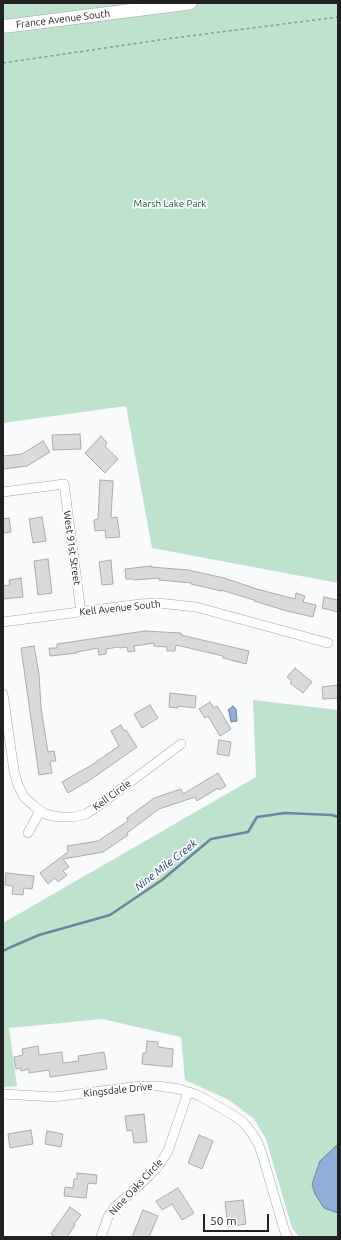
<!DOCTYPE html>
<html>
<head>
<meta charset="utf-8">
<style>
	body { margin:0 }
	#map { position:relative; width:341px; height:1240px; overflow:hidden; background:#f9fafc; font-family:Ubuntu,sans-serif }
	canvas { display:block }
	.frame { position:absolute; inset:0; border:4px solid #212122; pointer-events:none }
	.scale { position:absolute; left:203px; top:1214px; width:66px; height:18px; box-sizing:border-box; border:2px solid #212122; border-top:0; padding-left:5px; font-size:12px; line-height:14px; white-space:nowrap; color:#212122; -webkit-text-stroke:3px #fff; paint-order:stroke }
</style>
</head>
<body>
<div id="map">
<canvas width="341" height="1240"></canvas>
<div class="frame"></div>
<div class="scale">50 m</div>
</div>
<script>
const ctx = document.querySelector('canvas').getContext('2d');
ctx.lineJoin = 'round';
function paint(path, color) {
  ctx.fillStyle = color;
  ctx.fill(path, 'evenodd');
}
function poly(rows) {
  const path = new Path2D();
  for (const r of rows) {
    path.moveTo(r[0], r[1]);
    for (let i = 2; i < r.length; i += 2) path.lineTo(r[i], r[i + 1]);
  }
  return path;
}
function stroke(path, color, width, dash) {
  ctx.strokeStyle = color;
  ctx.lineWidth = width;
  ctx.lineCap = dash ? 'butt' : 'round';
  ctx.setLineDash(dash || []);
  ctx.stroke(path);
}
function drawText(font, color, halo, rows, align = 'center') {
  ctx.font = font + ' Ubuntu,sans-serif';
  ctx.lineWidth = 3.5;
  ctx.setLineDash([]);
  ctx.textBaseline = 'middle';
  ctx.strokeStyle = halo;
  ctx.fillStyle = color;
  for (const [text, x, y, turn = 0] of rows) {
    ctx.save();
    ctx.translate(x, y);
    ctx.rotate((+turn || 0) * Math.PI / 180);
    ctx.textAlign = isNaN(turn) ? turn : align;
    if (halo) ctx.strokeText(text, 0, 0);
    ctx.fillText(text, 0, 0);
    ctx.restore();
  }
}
paint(poly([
	[3,3,338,3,338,583,152,548,126,406,3,423],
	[253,700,338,710,338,1237,299,1237,292,1228,266,1139,254,1119,229,1100,185,1080,181,1037,102,1019,9,1028,17,1086,3,1087,3,923,256,777]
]), '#bee2cb');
const water = poly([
	[233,706,236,709,237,721,231,722,229,712,228,710,233,706],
	[336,1146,338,1146,338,1213,324,1208,315,1194,312,1184,320,1161,336,1146]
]);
paint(water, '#8faed8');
stroke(water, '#6e84a1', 1);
stroke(poly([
	[3,951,11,947,39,935,110,915,162,880,211,839,248,832,257,817,285,813,332,815,338,817]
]), '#6e84a1', 2.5);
const building = poly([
	[80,434,81,449,53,450,52,435,80,434],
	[101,436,107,443,105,446,118,459,105,473,85,453,101,436],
	[43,441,50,452,27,466,3,469,3,456,22,454,43,441],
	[100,480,113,481,111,518,117,517,120,537,106,538,105,530,95,531,94,520,98,519,100,480],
	[42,517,46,541,33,543,29,519,42,517],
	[9,518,11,532,3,533,3,519,9,518],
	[48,559,52,593,38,595,34,561,48,559],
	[111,560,113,584,102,585,99,562,111,560],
	[151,566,151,567,188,570,224,578,257,589,295,599,296,593,305,596,303,602,316,605,313,617,287,611,254,601,254,600,221,590,221,591,191,584,192,583,159,580,159,578,134,580,133,579,126,579,125,569,151,566],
	[21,578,23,597,3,599,3,586,10,585,9,580,21,578],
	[324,597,338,600,338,612,322,608,324,597],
	[145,631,181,633,181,635,249,651,246,664,223,658,223,656,176,645,175,651,167,651,167,647,154,646,154,643,134,646,135,651,128,652,127,647,120,648,119,647,106,649,106,654,99,655,98,648,77,652,77,653,50,656,49,648,57,648,57,644,145,631],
	[34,646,39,674,41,708,48,752,54,751,56,761,50,761,52,773,39,775,21,648,34,646],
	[295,668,312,682,303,693,290,683,292,681,287,677,295,668],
	[338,685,338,698,323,699,322,687,338,685],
	[170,693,196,696,195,708,178,706,178,708,169,707,170,693],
	[210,702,214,708,217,706,231,729,220,736,208,716,205,718,199,709,210,702],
	[150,705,158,718,142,728,134,714,150,705],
	[121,725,124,731,126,730,137,747,90,780,68,793,62,782,90,766,119,746,111,731,121,725],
	[219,740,231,742,229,756,217,754,219,740],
	[218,773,226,786,219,790,218,788,197,801,195,797,159,809,127,833,128,835,103,852,63,859,69,867,63,871,67,875,58,882,55,878,48,884,40,873,68,852,67,846,98,841,128,821,127,818,154,798,181,789,183,794,218,773],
	[6,873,34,876,32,889,24,888,23,895,12,894,13,886,5,885,6,873],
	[147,1041,158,1042,158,1047,173,1049,172,1067,142,1064,143,1053,146,1053,147,1041],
	[38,1046,39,1055,62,1052,63,1063,79,1061,78,1056,104,1052,107,1069,50,1077,49,1070,29,1073,29,1069,21,1071,21,1068,16,1069,14,1057,23,1055,22,1049,38,1046],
	[144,1114,147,1142,134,1143,132,1130,127,1131,125,1116,144,1114],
	[31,1130,33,1144,10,1148,8,1134,31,1130],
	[47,1131,63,1134,61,1147,45,1144,47,1131],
	[199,1135,213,1141,202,1169,188,1163,199,1135],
	[77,1173,97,1175,96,1184,88,1183,86,1198,64,1196,65,1187,73,1188,74,1179,77,1179,77,1173],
	[178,1188,194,1213,182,1220,172,1204,162,1210,156,1201,178,1188],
	[243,1200,246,1224,228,1227,225,1202,243,1200],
	[70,1207,81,1215,74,1224,75,1225,67,1237,56,1237,51,1234,70,1207],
	[143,1210,158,1216,149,1237,132,1237,143,1210]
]);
paint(building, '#dbdadb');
stroke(building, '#acabac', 1);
const street = poly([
	[3,492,64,484,81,612],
	[3,622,140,604,158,603,196,607,328,643],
	[3,694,14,771,18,785,24,797,34,806,45,814,59,817,73,817,86,814,98,806,181,744],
	[28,833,40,811],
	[3,1094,54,1097,140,1086,159,1086,179,1089,198,1095,233,1115,243,1122,251,1132,258,1143,262,1154,281,1219,285,1232,288,1237],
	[101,1237,108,1217,114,1208,149,1176,159,1165,168,1151,188,1092]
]);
const secondary = poly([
	[3,26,8,26,190,3]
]);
stroke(street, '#a3a5a6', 10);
stroke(secondary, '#a3a5a6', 14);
stroke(poly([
	[3,63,166,39,338,17]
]), '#919293', 1.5, [3, 3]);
stroke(street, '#fff', 9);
stroke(secondary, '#fff', 13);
drawText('10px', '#212122', '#fff', [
	["France Avenue South",63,19,-7],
	["West 91st Street",72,548,82],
	["Kell Avenue South",120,608,-6],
	["Kell Circle",112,795,-36],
	["Kingsdale Drive",118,1090,-6],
	["Nine Oaks Circle",136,1187,-47]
]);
drawText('10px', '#086139', '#fff', [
	["Marsh Lake Park",170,204]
]);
drawText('italic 11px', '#173f73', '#fff', [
	["Nine Mile Creek",166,865,-38]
]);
</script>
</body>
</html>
